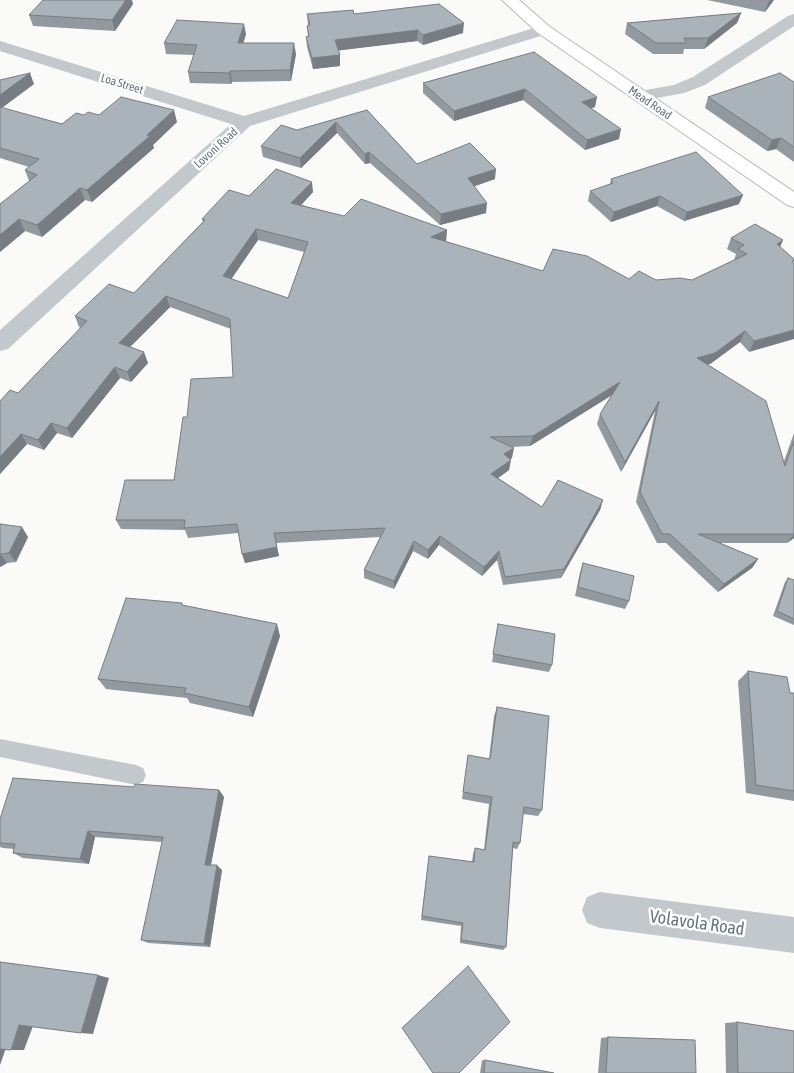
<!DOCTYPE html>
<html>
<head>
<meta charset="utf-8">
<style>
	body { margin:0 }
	canvas { display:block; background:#fafaf8 }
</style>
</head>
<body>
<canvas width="794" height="1073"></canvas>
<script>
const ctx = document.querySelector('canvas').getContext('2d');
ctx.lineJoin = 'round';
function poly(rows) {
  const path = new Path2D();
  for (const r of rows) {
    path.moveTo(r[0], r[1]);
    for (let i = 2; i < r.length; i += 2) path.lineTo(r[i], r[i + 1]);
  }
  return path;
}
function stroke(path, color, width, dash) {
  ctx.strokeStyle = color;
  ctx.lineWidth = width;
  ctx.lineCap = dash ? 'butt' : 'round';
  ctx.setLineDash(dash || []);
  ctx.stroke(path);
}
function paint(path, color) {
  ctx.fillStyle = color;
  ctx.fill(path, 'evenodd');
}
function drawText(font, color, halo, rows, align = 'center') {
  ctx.font = font + ' "Asap Condensed",sans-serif';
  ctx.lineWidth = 5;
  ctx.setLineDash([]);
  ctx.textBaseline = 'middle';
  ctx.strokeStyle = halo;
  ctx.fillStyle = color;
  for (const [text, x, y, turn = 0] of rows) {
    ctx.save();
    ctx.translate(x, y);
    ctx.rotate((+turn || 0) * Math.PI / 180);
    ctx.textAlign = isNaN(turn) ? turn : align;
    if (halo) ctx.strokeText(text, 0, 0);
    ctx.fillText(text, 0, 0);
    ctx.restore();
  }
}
const primary = poly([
	[502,0,519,0,550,27,794,192,794,207,787,205,538,33,502,0]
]);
stroke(primary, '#b5babe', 2);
paint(poly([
	[0,739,136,765,143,768,146,775,143,782,136,785,0,757,0,739]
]), '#c3c8cc');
paint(poly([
	[794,14,794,26,705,85,684,93,640,101,634,100,631,96,634,92,674,85,693,77,788,16,794,14],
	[544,25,550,27,552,30,550,33,250,126,8,349,0,351,0,330,231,124,0,51,0,41,244,116,544,25],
	[600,892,794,917,794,953,600,928,587,923,582,910,587,897,600,892]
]), '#c3c8cc');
paint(primary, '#fff');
paint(poly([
	[707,0,774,0,765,12],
	[133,4,115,31,33,26,29,15],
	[741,13,737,23,704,49,684,49,683,54,653,54,625,34,627,23],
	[307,14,354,14,463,33,423,45,417,41,338,50,340,55,340,66,313,69,307,47,306,37,308,36,307,26,308,25],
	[246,34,243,43,296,54,291,81,232,82,231,84,190,83,188,72,194,55,166,54,164,43],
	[534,52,595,107,591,108,619,139,585,150,523,100,454,121,423,93,423,83],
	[0,80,34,84,2,108,62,124,84,115,99,115,177,122,153,145,154,148,92,202,85,200,42,237,25,231,0,252,0,204,29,181,25,170,29,167,0,158],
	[794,82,794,162,776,149,767,151,705,108,708,97],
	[367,110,417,164,495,179,474,186,486,213,440,225,370,163,365,164,337,133,301,168,263,157,261,146,297,130],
	[611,179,739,204,684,221,657,206,611,222,588,201,590,191,610,184],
	[313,192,301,205,344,216,447,230,446,241,445,242,543,271,629,279,656,280,692,280,734,260,736,254,727,249,731,238,783,240,780,247,794,264,749,352,740,342,710,364,707,364,784,461,794,433,794,538,787,543,720,543,758,559,752,568,718,592,666,543,657,543,636,502,655,411,621,472,597,424,600,414,612,395,530,446,512,447,512,458,510,459,509,470,498,478,542,507,603,500,600,510,561,578,503,585,497,560,482,576,439,545,428,559,413,551,394,589,364,578,364,570,380,537,276,543,279,556,245,563,238,533,188,538,185,530,121,529,116,520,174,480,187,417,233,377,231,329,170,307,130,347,148,363,131,382,120,378,72,438,57,433,44,450,27,444,0,474,0,401,18,393,81,328,79,327,75,316,134,293,203,222,202,219,249,196],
	[258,240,304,252,288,298,231,279],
	[0,524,28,537,16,562,7,563,0,567],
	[583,563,629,601,625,609,575,596,580,572],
	[788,578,794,580,794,625,773,616,785,582],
	[182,603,183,606,280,636,253,717,190,703,187,698,106,689,98,679],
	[498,624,552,665,549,672,492,662],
	[748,671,790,693,794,693,794,801,746,793,738,681],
	[497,707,542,810,538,816,523,814,520,843,517,849,513,848,506,947,503,950,460,943,461,926,421,920,429,856,472,862,473,854,475,848,484,850,489,804,462,799,467,762,468,755,489,759,494,716],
	[134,787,219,790,224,797,211,865,222,870,210,947,148,943,141,940,162,842,95,837,89,864,23,858,13,853,14,849,3,848,0,847,0,819],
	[737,1022,794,1073,726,1073,725,1023],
	[608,1037,696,1073,598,1073,601,1038],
	[482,1060,554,1073,480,1073]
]), '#929a9f');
paint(poly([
	[126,0,132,0,133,4,115,31,112,20],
	[770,0,774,0,765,12,769,1],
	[741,13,737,23,704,49,708,38],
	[464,23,463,33,423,45,423,35],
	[244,24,246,34,240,54,238,43],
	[418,30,417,41,335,51,335,40],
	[294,43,296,54,291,81,290,70],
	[340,55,340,66,313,69,312,58],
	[230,71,232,82,231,84,229,73],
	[30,73,34,84,0,109,0,95],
	[525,89,523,100,454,121,454,111],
	[597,97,595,107,580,112,582,102],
	[174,110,177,122,153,145,154,148,92,202,87,190],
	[336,122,337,133,301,168,300,158],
	[621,129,619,139,585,150,587,140],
	[781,138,776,149,767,151,772,140],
	[369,152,370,163,365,164,365,154],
	[496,169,495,179,467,189,468,178],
	[312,182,313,192,293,214,291,203],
	[80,188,85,200,42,237,37,225],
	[743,195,739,204,684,221,687,212],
	[660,196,657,206,611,222,614,212],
	[487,203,486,213,440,225,441,214],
	[19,219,25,231,0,252,0,235],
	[256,229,258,240,226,287,223,276],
	[447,230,446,241,430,248,431,237],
	[783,240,778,251,777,244],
	[166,296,170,307,123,354,119,343],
	[794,330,794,339,749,352,754,341],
	[745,331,740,342,710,364,692,369,697,358],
	[144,352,148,363,131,382,127,372],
	[115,367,120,378,72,438,67,428],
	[620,382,617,392,530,446,533,436],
	[659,401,655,411,621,472,625,462],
	[51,423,57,433,44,450,38,440],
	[21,434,27,444,0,474,0,457],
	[514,448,512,458,502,464,504,454],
	[511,460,509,470,490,484,491,474],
	[603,500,600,510,561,578,564,569],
	[22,527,28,537,16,562,9,553],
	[274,533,279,556,245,563,242,554],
	[794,534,794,538,787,543],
	[440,536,439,545,428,559,428,550],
	[414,541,413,551,394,589,394,581],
	[499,551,497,560,482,576,484,567],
	[0,554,7,563,0,567],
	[758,559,752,568,718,592,724,584],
	[277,624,280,636,253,717,249,707],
	[219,790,224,797,210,869,205,865],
	[88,831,95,837,89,864,80,859],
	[217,865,222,870,210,947,204,944],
	[98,975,109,978,93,1034,81,1033],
	[19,1025,33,1026,24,1050,11,1050],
	[0,1048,6,1048,0,1065]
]), '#777d82');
const building = poly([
	[43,0,126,0,112,20,29,15,43,0],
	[439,4,464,23,423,35,418,30,335,40,340,55,312,58,306,37,309,36,307,26,310,25,307,14,353,10,354,14,439,4],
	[741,13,708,38,684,38,686,43,656,43,627,23,741,13],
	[177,20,244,24,238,43,294,43,290,70,230,71,229,73,188,72,197,45,164,43,177,20],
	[534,52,597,97,582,102,621,129,587,140,525,89,454,111,423,83,534,52],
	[30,73,0,95,0,80,30,73],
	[780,73,794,82,794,147,781,138,772,140,708,97,780,73],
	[121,97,174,110,147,135,150,136,87,190,80,188,37,225,19,219,0,235,0,204,37,175,25,170,39,159,0,148,0,107,62,124,76,113,84,115,88,112,99,115,121,97],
	[367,110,417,164,470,143,496,169,468,178,487,203,441,214,369,152,365,154,336,122,300,158,261,146,281,125,297,130,367,110],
	[696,152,743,195,687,212,660,196,614,212,590,191,613,183,611,179,696,152],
	[276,169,312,182,291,203,344,216,361,199,447,230,431,237,543,271,553,249,587,256,629,279,639,271,656,280,680,278,692,280,747,254,738,249,744,245,731,238,755,224,783,240,777,244,794,259,794,261,792,261,794,264,794,330,754,341,745,331,715,353,697,358,766,401,785,466,794,441,794,534,698,534,758,559,724,584,670,534,662,534,640,492,659,401,625,462,600,414,620,382,533,436,490,437,514,448,504,454,511,460,491,474,542,507,558,480,603,500,564,569,505,577,499,551,484,567,440,536,428,550,414,541,394,581,364,570,385,528,274,533,277,547,242,554,237,524,184,528,185,520,116,520,125,480,174,480,183,417,187,417,191,379,233,377,230,319,166,296,119,343,144,352,127,372,115,367,67,428,51,423,38,440,21,434,0,457,0,401,10,390,18,393,87,321,75,316,109,284,134,293,205,220,202,219,229,190,249,196,276,169],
	[256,229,308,242,288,298,223,276,256,229],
	[0,524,22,527,9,553,0,554,0,524],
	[583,563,634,576,629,601,578,587,583,563],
	[788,578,794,580,794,619,777,611,788,578],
	[126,598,182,603,182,605,277,624,249,707,184,693,186,688,98,679,126,598],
	[498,624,555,634,552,665,493,654,498,624],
	[748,671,787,677,790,693,794,693,794,791,756,785,748,671],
	[497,707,549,716,542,810,524,807,520,843,513,842,506,947,461,940,463,923,422,916,429,856,474,862,475,848,485,850,492,797,463,792,468,755,490,759,497,707],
	[13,778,134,787,135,784,219,790,205,865,217,865,204,944,141,940,163,837,88,831,80,859,13,853,15,844,0,843,0,819,13,778],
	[0,962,98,975,81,1033,19,1025,11,1050,0,1049,0,962],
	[468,966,510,1022,459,1073,433,1073,402,1028,468,966],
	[737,1022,794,1031,794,1073,738,1073,737,1022],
	[608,1037,695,1040,696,1073,606,1073,608,1037],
	[485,1060,554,1073,484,1073,485,1060]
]);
paint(building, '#aab3b9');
stroke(building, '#777d82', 1);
drawText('12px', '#657683', '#fff', [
	["Loa Street",122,84,17],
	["Mead Road",650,103,34],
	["Lovoni Road",216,148,-42]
]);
drawText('18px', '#657683', '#fff', [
	["Volavola Road",697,923,8]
]);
</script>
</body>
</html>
